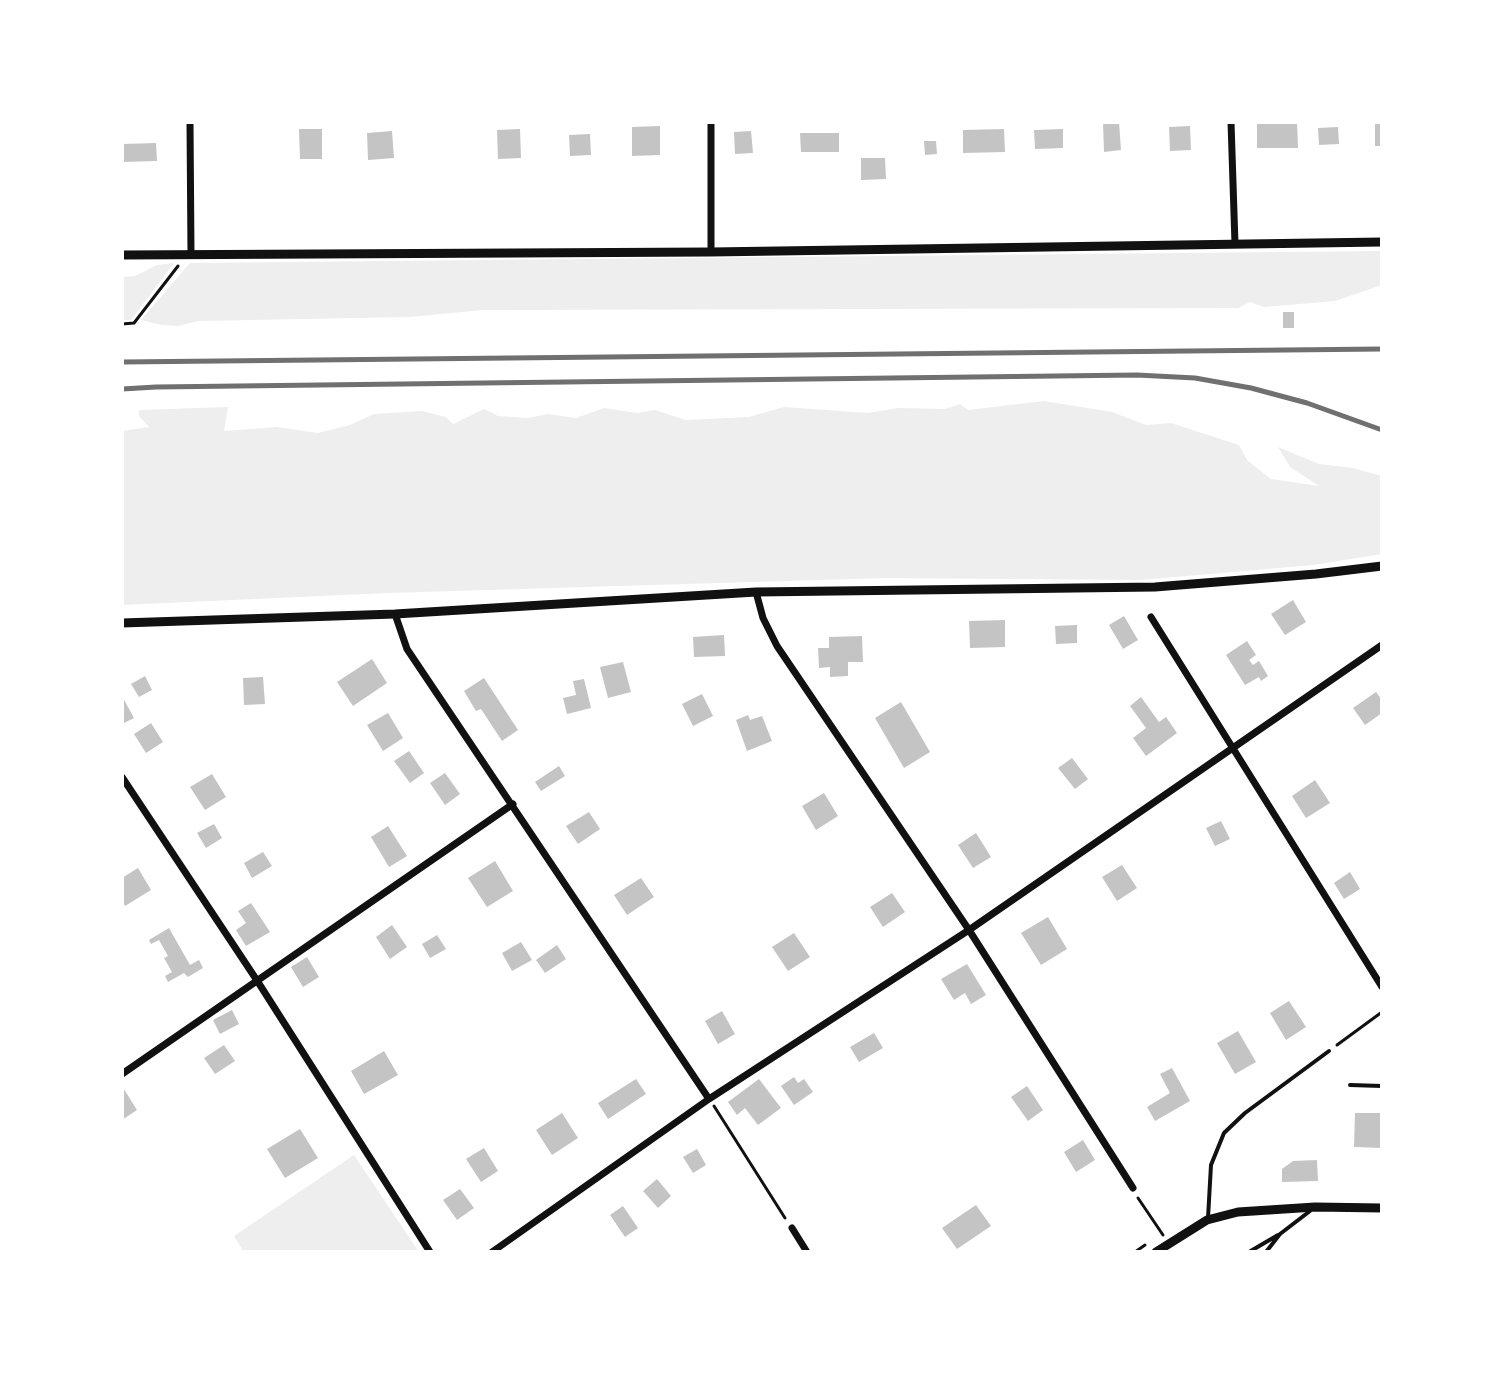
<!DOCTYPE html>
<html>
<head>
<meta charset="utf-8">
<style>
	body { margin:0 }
	#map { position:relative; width:1504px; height:1374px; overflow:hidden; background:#fff; font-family:"Nunito Sans",sans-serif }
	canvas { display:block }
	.frame { position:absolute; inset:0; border:124px solid #fff; pointer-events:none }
</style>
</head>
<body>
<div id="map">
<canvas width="1504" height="1374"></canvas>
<div class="frame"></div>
</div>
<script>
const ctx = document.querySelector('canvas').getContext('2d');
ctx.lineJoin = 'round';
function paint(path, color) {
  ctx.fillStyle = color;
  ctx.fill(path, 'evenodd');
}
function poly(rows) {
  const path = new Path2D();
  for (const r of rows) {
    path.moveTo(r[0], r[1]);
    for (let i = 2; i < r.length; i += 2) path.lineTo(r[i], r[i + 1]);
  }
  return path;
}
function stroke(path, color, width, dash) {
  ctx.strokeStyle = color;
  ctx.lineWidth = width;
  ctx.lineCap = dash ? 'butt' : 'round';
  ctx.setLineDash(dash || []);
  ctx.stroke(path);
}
paint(poly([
	[1382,251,1382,285,1335,301,1264,307,1250,302,1238,308,483,310,410,317,198,321,178,326,161,325,141,320,190,263],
	[174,263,131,320,122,320,122,277,135,276,157,265],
	[1044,401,1112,412,1146,425,1171,423,1239,445,1247,460,1271,479,1319,486,1290,467,1278,447,1319,464,1353,468,1382,476,1382,554,1313,565,1141,580,884,578,388,593,122,605,122,431,149,427,139,416,139,410,228,407,224,431,277,427,318,433,350,425,374,414,422,411,446,417,453,424,484,409,498,416,528,418,548,414,576,418,604,408,637,413,655,410,686,420,749,417,784,407,868,413,898,408,945,409,960,404,968,410],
	[354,1155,419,1252,239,1252,242,1249,234,1236]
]), '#eee');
paint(poly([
	[1103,122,1119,122,1121,150,1104,152],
	[1297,122,1298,148,1257,148,1257,123],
	[1382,122,1382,146,1375,146,1375,123],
	[660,126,660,155,632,156,632,127],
	[1190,126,1191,150,1170,151,1169,127],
	[1338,127,1339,144,1319,145,1318,128],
	[299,129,322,129,322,159,300,159],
	[520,129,521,158,498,159,497,130],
	[1004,129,1005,152,963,153,963,130],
	[1063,129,1063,148,1035,149,1034,130],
	[392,131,394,158,368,160,367,133],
	[751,131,753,153,735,154,734,132],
	[800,133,839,133,839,152,801,152],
	[590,134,591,155,570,156,569,135],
	[924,141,936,141,937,154,925,155],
	[156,143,157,161,122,162,122,144],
	[861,158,885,158,886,179,861,180],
	[1283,312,1294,312,1294,328,1283,328],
	[1293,600,1306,622,1285,635,1271,614],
	[1124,616,1138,640,1123,649,1109,625],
	[1005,620,1005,647,970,648,969,621],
	[1077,625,1077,643,1056,644,1055,626],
	[724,635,725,656,694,657,693,637],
	[862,636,863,662,848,662,848,676,830,677,830,667,819,668,818,648,829,648,829,637],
	[1247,641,1256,655,1249,660,1253,665,1259,661,1268,676,1261,681,1259,677,1245,685,1226,655],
	[372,659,387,683,353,706,337,682],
	[623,662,631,692,608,698,600,667],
	[145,676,152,690,139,697,131,684],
	[263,677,265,704,244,705,243,678],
	[484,678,518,730,502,741,481,709,476,711,464,691],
	[584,679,591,708,567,714,563,698,576,695,573,681],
	[1376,692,1382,700,1382,713,1365,725,1353,708],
	[702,694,713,716,693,726,682,704],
	[122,696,134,718,122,724],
	[1141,697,1159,722,1166,717,1177,733,1146,756,1133,738,1146,728,1130,706],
	[901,702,930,752,904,768,875,718],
	[388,713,403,738,383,751,367,725],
	[748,715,750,720,762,716,772,741,747,751,736,720],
	[151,723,163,742,146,753,134,734],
	[409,751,424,773,410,783,394,761],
	[1072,758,1088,779,1075,789,1058,768],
	[559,766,565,776,541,791,535,782],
	[445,773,460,794,445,805,430,783],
	[212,774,226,797,205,810,190,787],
	[1315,780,1330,803,1306,818,1292,796],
	[824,793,838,816,816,830,802,806],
	[589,812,600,829,578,844,566,826],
	[1221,821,1230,839,1215,846,1206,828],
	[214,824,222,838,206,848,197,833],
	[388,826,407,856,389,867,371,837],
	[976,833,991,857,973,868,958,845],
	[263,852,272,866,252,878,244,863],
	[495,861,513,891,487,907,468,878],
	[1122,865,1137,888,1117,901,1102,877],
	[138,868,151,890,125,906,122,900,122,878],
	[1350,872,1360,889,1344,899,1334,883],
	[641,878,654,897,627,915,614,895],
	[892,893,905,912,883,927,870,907],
	[251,903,270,932,246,946,236,930,246,923,238,911],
	[1048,917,1067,949,1041,965,1021,933],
	[392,925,407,947,390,959,376,937],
	[169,928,190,965,199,960,203,968,188,977,184,973,168,982,165,976,172,972,164,958,168,956,159,940,151,944,149,940],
	[794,933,810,957,788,971,772,947],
	[437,935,446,949,430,958,422,944],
	[521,942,532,960,512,971,502,953],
	[557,945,566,959,545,973,536,960],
	[307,957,319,977,303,987,291,967],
	[967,964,986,995,971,1004,965,993,954,1000,941,979],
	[1289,1001,1306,1027,1286,1040,1270,1013],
	[232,1010,239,1024,220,1034,213,1020],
	[722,1011,735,1034,718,1044,705,1021],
	[1238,1031,1256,1062,1235,1074,1217,1043],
	[874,1033,883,1048,859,1062,850,1047],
	[224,1045,235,1061,215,1074,204,1058],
	[384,1051,398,1075,364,1094,351,1071],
	[1172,1068,1190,1101,1155,1121,1147,1107,1170,1093,1160,1074],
	[794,1077,798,1083,804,1079,813,1092,794,1105,781,1086],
	[636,1079,646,1094,608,1119,598,1103],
	[759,1079,781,1108,758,1125,745,1108,737,1115,728,1102],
	[122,1086,137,1110,122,1120],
	[1027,1086,1043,1110,1028,1121,1011,1097],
	[562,1113,578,1138,552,1155,536,1130],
	[1355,1113,1382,1113,1382,1148,1354,1147],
	[300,1129,318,1158,285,1178,267,1149],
	[1083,1140,1095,1160,1076,1172,1064,1152],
	[484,1148,498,1171,481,1182,466,1159],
	[697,1149,706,1165,693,1173,683,1157],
	[1317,1160,1318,1181,1282,1182,1282,1169,1293,1161],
	[657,1179,671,1196,658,1208,643,1191],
	[460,1189,474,1208,457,1220,443,1200],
	[976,1205,991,1226,957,1249,942,1228],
	[623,1206,638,1228,625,1237,610,1215]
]), '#c4c4c4');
stroke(poly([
	[122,324,134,323,178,266],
	[1337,1045,1382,1012],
	[714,1106,785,1218],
	[1138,1198,1163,1235],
	[1135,1252,1145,1245]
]), '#111', 3);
stroke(poly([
	[1350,1085,1382,1086],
	[1208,1218,1211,1165,1224,1133,1245,1113,1329,1051],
	[1249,1252,1278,1235],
	[1266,1252,1280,1234,1310,1211]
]), '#111', 4);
stroke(poly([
	[190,122,191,254],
	[1231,122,1235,244],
	[711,252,711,122],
	[756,592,763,618,777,646,969,930,1133,1188],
	[395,614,407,649,709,1099],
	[1151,617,1382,987],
	[122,777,258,982,430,1252],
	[122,1074,513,804],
	[792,1228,807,1252],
	[492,1252,709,1099,969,930,1382,645]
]), '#111', 7);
stroke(poly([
	[122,255,711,252,1382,242],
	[122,623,395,614,756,592,1155,587,1316,574,1382,566],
	[1156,1252,1207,1220,1238,1212,1315,1207,1382,1208]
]), '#111', 9);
stroke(poly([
	[122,362,1382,349],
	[122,389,156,387,1137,375,1195,378,1251,388,1307,403,1382,430]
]), '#707070', 5);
</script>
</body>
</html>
